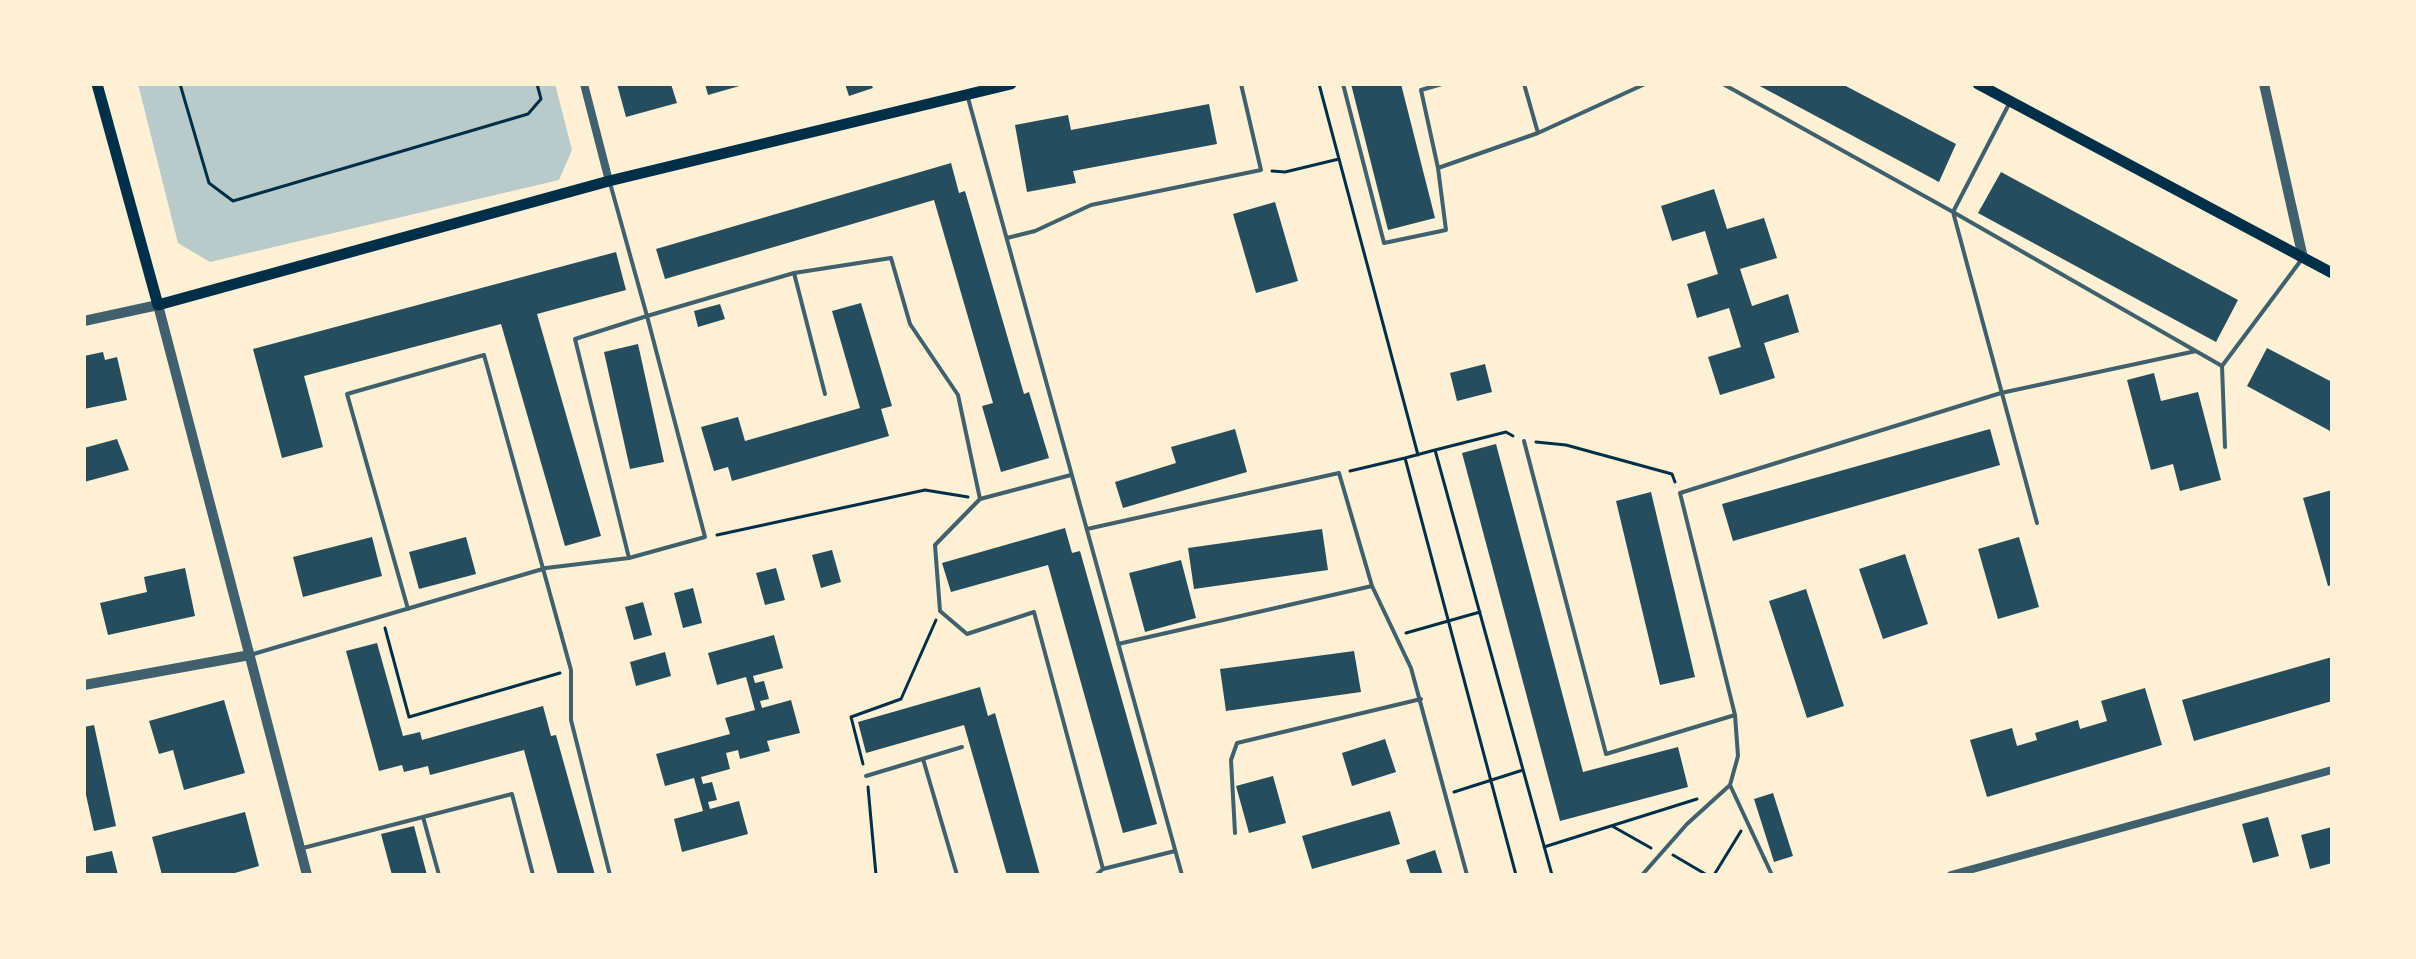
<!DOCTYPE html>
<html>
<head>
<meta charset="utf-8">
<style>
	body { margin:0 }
	#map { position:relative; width:2416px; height:959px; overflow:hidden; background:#fdf0d5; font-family:"Fira Sans Condensed",sans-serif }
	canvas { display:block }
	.frame { position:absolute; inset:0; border:86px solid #fdf0d5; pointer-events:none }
</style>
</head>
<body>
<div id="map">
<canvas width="2416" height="959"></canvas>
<div class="frame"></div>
</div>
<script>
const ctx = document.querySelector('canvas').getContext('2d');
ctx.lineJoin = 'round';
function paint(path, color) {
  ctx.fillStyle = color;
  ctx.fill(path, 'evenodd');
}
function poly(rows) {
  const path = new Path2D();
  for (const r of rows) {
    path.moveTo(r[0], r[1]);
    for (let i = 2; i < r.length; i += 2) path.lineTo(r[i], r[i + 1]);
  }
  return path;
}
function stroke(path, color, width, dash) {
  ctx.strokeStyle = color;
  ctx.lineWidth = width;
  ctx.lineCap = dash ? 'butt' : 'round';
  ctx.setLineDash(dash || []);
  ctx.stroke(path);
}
paint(poly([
	[138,84,555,84,572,150,559,180,210,262,178,243]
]), '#b9caca');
paint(poly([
	[617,84,671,84,677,103,626,117],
	[705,84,743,84,743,85,708,95],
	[845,84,871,84,873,88,849,96],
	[1351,84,1401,84,1435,218,1388,230],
	[1756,84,1842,84,1956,144,1939,182],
	[1209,104,1217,144,1073,171,1076,183,1027,192,1015,125,1068,115,1071,130],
	[951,163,959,193,965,191,1024,394,1029,392,1049,458,1001,472,982,406,993,403,934,200,665,279,656,249],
	[2001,172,2238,300,2216,342,1978,213],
	[1714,189,1727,229,1764,218,1777,258,1740,269,1752,306,1788,294,1799,332,1764,343,1775,378,1720,395,1708,357,1741,347,1729,308,1697,318,1687,284,1718,274,1705,231,1672,241,1661,206],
	[1275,202,1298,281,1256,293,1233,214],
	[616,252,626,290,537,314,601,536,565,546,501,324,304,376,323,447,282,458,253,349],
	[861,303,892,406,881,409,889,436,732,481,728,467,714,471,701,427,738,417,745,441,860,408,832,311],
	[720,304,725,319,698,327,694,311],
	[638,344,664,462,630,469,604,352],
	[2267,348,2332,382,2332,432,2247,386],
	[103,352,105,360,117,357,127,400,84,409,84,356],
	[1485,364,1492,392,1457,401,1450,373],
	[2154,373,2161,401,2198,392,2221,480,2180,491,2173,464,2151,470,2127,380],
	[1235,429,1247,472,1123,508,1115,482,1176,463,1171,447],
	[1990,429,2000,465,1733,541,1722,504],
	[117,439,129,470,84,482,84,448],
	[1496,444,1583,772,1678,747,1688,787,1560,821,1462,453],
	[2332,490,2332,585,2328,586,2303,498],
	[1651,492,1695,677,1660,685,1616,501],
	[1065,528,1072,553,1080,551,1157,824,1123,833,1048,565,951,592,942,563],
	[1322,529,1328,570,1194,589,1188,548],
	[372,537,382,576,303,597,293,557],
	[466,537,476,574,419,589,409,552],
	[2019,537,2039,607,1998,619,1978,549],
	[832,550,841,582,821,588,812,555],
	[1905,554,1928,624,1883,639,1859,569],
	[1181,560,1196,618,1145,632,1129,573],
	[185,568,195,616,108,635,100,603,147,592,144,577],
	[776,568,785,600,765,605,756,573],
	[693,588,702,623,683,628,674,593],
	[1806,589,1844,706,1807,718,1769,601],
	[643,602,652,635,634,640,625,607],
	[774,635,783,668,753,676,755,683,764,681,769,699,760,701,762,708,791,700,800,733,767,741,770,751,740,759,738,750,726,753,730,769,701,777,703,784,712,782,717,800,708,802,710,809,739,801,748,834,682,852,674,819,703,811,694,778,665,786,656,754,730,734,725,718,755,710,746,677,717,685,708,653],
	[377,643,403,736,420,732,422,740,543,706,551,736,556,735,595,875,558,875,524,750,430,775,428,766,404,772,402,765,379,771,346,651],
	[1354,651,1361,692,1226,711,1220,669],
	[665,652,671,676,636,686,630,662],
	[2332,657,2332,701,2194,741,2182,700],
	[980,687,988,716,995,713,1040,875,1007,875,964,725,866,753,858,722],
	[2145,688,2162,745,1987,797,1970,740,2012,728,2017,746,2037,740,2035,733,2078,720,2080,729,2107,721,2101,701],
	[224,700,245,773,184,790,173,750,159,754,149,721],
	[94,725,116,826,94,831,84,786,84,727],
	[1385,739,1396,772,1352,786,1342,753],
	[1273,776,1286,823,1249,833,1236,786],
	[1773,793,1793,856,1774,862,1754,799],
	[1390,811,1400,844,1312,869,1302,836],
	[245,812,259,866,228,875,162,875,152,837],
	[2268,817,2279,856,2253,863,2242,824],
	[414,826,427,875,392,875,381,834],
	[2332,827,2332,863,2310,869,2301,835],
	[1435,850,1443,875,1411,875,1406,860],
	[112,851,118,875,84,875,84,857]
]), '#264d5e');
stroke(poly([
	[180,84,209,183,233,201,528,114,541,99,537,84],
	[1319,84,1418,455],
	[1272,171,1285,172,1339,159],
	[1513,436,1506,432,1435,450,1552,875],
	[1536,442,1566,445,1672,474,1675,482],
	[1435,450,1405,458,1516,875],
	[1350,471,1405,458],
	[717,535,925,490,968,497],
	[385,628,409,717,560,673],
	[1406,633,1480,612],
	[863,764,851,717,901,699,936,620],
	[868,787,876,875],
	[1454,792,1523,770],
	[1612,826,1651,848],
	[1544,847,1697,799],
	[1673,855,1707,875],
	[1714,875,1741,831]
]), '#003049', 3);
stroke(poly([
	[1343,84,1384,243,1446,230,1438,168,1538,133,1645,84],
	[1524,84,1538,133],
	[1723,84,1953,212,2009,104],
	[968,98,1182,875],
	[1438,168,1421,90,1442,84],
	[1007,238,1035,231,1091,205,1261,170,1241,84],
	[794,273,825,394],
	[1524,441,1606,754,1735,715],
	[2225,447,2222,366,2302,259],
	[1071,475,980,499,935,545,940,611,967,634,1034,612,1103,869,1175,851],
	[2037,523,1953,212,2222,366],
	[1087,529,1339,473,1372,586,1411,668,1467,875],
	[629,558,705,537,647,316,794,273,891,258,910,324,958,395,980,499],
	[408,609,347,394,484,355,571,670,571,720,610,875],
	[1118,644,1372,586],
	[250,655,546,568,629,558,575,339,647,316,610,183],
	[923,759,957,875],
	[866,776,962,747],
	[1730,785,1772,875],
	[423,817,439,875],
	[1235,833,1231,760,1237,743,1421,699],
	[303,848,512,794,533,875],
	[1096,875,1103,869],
	[1642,875,1687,824,1730,785,1738,756,1735,715,1680,493,2001,393,2196,351]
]), '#3f606c', 4);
stroke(poly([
	[584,84,609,181],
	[1951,875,2332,770]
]), '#3f606c', 8);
stroke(poly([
	[2264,84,2303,258],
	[84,321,158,305,307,875],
	[84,685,250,655]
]), '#3f606c', 10);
stroke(poly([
	[97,84,158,305,609,181,1011,84],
	[1978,84,2332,273]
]), '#003049', 11);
</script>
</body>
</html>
